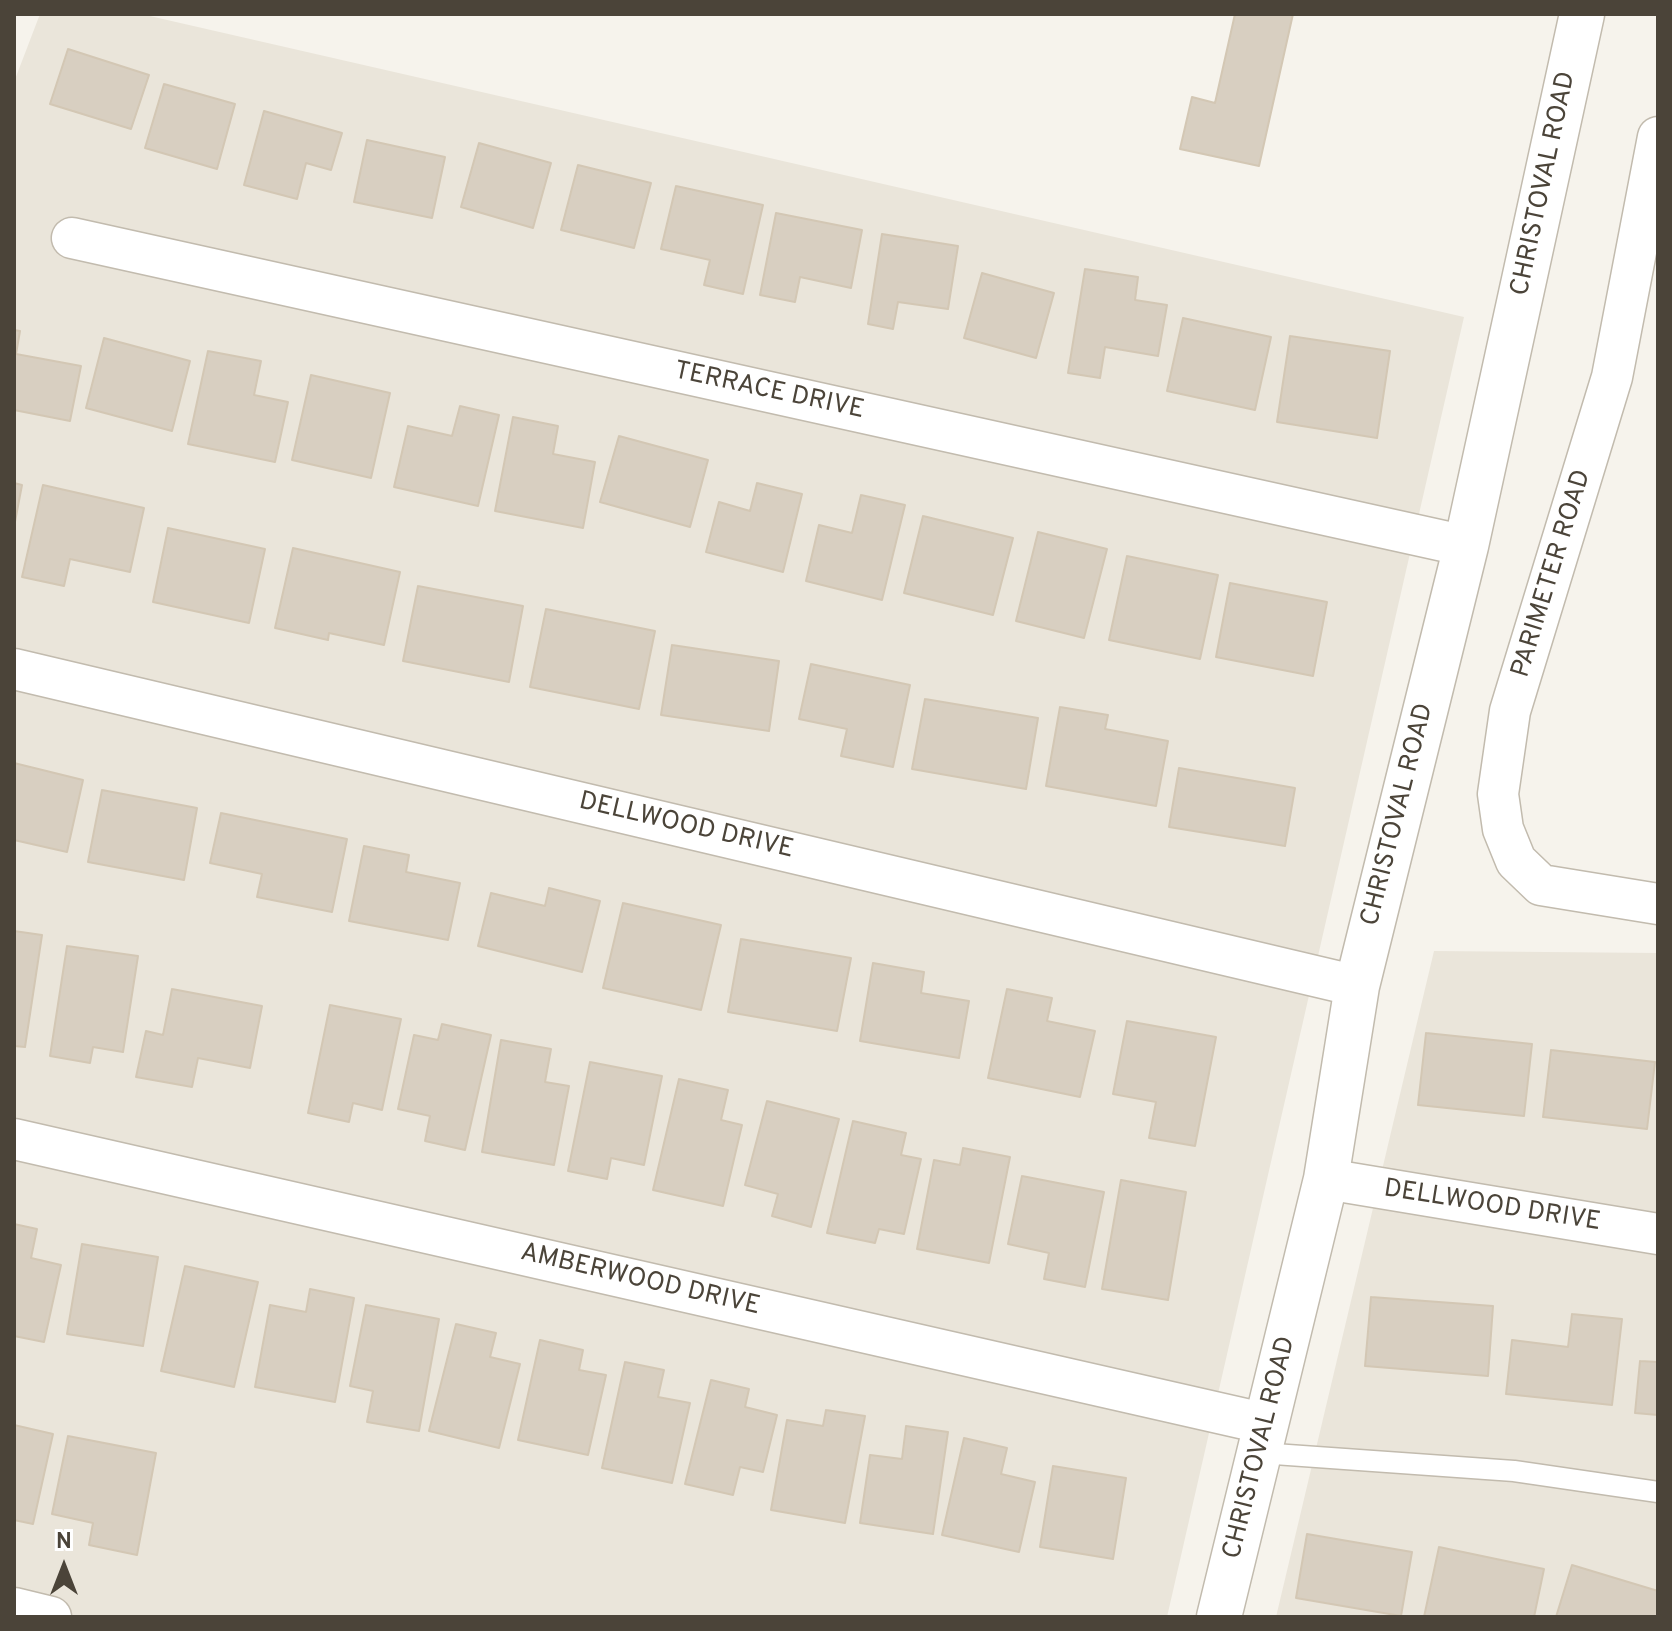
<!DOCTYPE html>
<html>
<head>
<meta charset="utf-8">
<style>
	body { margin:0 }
	#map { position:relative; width:1672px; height:1631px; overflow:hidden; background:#f6f3ec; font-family:Overpass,sans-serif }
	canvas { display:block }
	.frame { position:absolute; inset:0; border:16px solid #4b4439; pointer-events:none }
	.north { position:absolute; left:24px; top:1527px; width:80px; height:80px; -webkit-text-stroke:6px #fff; paint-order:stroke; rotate:0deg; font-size:22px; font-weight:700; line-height:32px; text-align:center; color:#4b4439 }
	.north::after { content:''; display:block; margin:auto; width:28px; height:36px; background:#4b4439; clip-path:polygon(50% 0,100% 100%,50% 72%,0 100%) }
</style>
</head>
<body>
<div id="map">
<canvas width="1672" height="1631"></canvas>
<div class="frame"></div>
<div class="north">N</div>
</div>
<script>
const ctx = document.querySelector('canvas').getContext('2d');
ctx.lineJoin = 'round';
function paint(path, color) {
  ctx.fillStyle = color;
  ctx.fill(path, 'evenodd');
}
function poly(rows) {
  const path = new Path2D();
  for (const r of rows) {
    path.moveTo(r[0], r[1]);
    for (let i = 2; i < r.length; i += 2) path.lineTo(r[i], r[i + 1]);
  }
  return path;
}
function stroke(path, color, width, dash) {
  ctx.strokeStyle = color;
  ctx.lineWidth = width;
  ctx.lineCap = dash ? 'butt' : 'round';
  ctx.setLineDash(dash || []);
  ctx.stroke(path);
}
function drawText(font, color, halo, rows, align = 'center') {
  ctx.font = font + ' Overpass,sans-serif';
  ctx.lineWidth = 6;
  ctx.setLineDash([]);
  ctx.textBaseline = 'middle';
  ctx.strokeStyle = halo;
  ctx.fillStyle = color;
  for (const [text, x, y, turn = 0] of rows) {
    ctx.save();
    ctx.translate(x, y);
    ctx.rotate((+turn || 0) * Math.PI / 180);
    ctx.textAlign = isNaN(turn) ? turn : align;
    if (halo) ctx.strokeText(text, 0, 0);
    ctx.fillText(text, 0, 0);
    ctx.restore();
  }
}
paint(poly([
	[40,14,141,14,1464,317,1167,1617,14,1617,14,82],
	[1434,951,1658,953,1658,1617,1276,1617]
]), '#eae5da');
const building = poly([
	[1235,14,1293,14,1259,166,1180,149,1192,97,1215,103,1235,14],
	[68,49,149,75,131,129,50,104,68,49],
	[164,84,235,104,217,169,145,148,164,84],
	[264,111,342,133,331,170,306,163,297,199,244,185,264,111],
	[367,140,445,157,432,218,354,202,367,140],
	[479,143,551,163,533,228,461,207,479,143],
	[578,165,651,183,634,248,561,230,578,165],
	[676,186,763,205,743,294,704,285,710,260,661,249,676,186],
	[776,213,862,230,851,288,800,277,795,302,760,295,776,213],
	[882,234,958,246,948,309,898,302,893,329,868,324,882,234],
	[1085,269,1138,277,1135,300,1167,305,1158,356,1105,347,1100,378,1068,373,1085,269],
	[982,273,1054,293,1036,358,964,338,982,273],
	[1183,318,1271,337,1255,410,1167,391,1183,318],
	[14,330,20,331,16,354,81,366,70,421,14,410,14,330],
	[1290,336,1390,351,1377,438,1277,422,1290,336],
	[104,338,190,361,172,431,86,408,104,338],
	[208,351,261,361,254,395,288,402,275,462,188,444,208,351],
	[311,375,390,393,371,478,292,460,311,375],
	[460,406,499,415,478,506,394,487,408,426,452,436,460,406],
	[513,417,558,426,553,454,595,462,583,528,495,511,513,417],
	[619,436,708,460,690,527,600,502,619,436],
	[14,483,22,485,14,527,14,483],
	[757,483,802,494,783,572,706,552,719,502,750,511,757,483],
	[43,485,144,508,130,572,70,559,64,586,22,577,43,485],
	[861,495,905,505,882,600,806,581,819,525,852,533,861,495],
	[923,516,1013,538,993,615,904,593,923,516],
	[168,528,265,549,249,623,153,602,168,528],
	[1038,532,1107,549,1084,638,1016,621,1038,532],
	[293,548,400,572,384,645,329,633,328,640,275,628,293,548],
	[1127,556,1218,575,1200,659,1109,640,1127,556],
	[1230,583,1327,602,1313,676,1216,657,1230,583],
	[418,586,523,606,509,682,403,661,418,586],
	[546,609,655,631,639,709,530,687,546,609],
	[672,645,779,661,769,731,661,715,672,645],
	[811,664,910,685,893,767,841,756,847,729,799,719,811,664],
	[925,699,1038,718,1026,789,912,769,925,699],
	[1060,707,1108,715,1105,729,1168,741,1156,806,1046,786,1060,707],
	[14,763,83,780,67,852,14,840,14,763],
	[1179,768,1295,788,1285,846,1169,827,1179,768],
	[102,790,197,808,184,880,88,862,102,790],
	[221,813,347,839,332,912,257,897,262,874,210,863,221,813],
	[364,846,409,855,406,872,460,883,448,940,349,921,364,846],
	[549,888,600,901,582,972,478,946,491,893,545,906,549,888],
	[623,903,721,925,701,1010,603,988,623,903],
	[14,931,42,935,25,1047,14,1046,14,931],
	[741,939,851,958,837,1031,728,1012,741,939],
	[67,946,138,956,123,1052,93,1047,90,1063,50,1056,67,946],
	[873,963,924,972,921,993,969,1001,959,1058,860,1041,873,963],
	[172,989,262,1006,250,1068,198,1058,192,1087,136,1077,146,1031,163,1035,172,989],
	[1007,989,1052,998,1047,1021,1095,1031,1080,1097,988,1078,1007,989],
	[330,1005,401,1019,382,1110,353,1103,349,1122,308,1113,330,1005],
	[1127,1021,1216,1037,1195,1146,1149,1138,1156,1102,1113,1094,1127,1021],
	[442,1024,491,1035,465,1150,425,1141,430,1116,398,1109,414,1035,438,1040,442,1024],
	[1426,1033,1532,1044,1524,1116,1418,1105,1426,1033],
	[501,1040,551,1049,545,1082,569,1086,554,1165,482,1152,501,1040],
	[1551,1050,1655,1062,1647,1129,1543,1117,1551,1050],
	[590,1062,662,1076,644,1165,611,1158,607,1179,568,1171,590,1062],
	[679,1079,728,1090,721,1120,742,1125,723,1206,653,1190,679,1079],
	[767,1101,839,1119,811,1227,772,1216,778,1194,745,1185,767,1101],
	[853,1121,906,1133,901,1155,921,1159,904,1234,879,1229,875,1243,827,1233,853,1121],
	[963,1148,1010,1157,989,1263,917,1249,934,1160,960,1165,963,1148],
	[1022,1176,1104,1192,1085,1287,1044,1279,1049,1253,1008,1244,1022,1176],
	[1121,1180,1186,1192,1168,1300,1102,1289,1121,1180],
	[14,1224,37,1229,31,1258,61,1265,44,1342,14,1336,14,1224],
	[82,1244,158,1257,143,1346,67,1334,82,1244],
	[185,1266,258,1282,234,1387,161,1371,185,1266],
	[310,1289,354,1298,335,1402,255,1387,270,1305,306,1312,310,1289],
	[1371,1297,1493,1306,1488,1376,1365,1366,1371,1297],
	[366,1305,439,1319,419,1431,367,1422,373,1391,350,1386,366,1305],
	[1572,1314,1622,1319,1612,1405,1506,1394,1512,1340,1568,1347,1572,1314],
	[456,1324,496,1333,490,1357,520,1364,499,1448,429,1431,456,1324],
	[540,1340,583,1350,579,1370,606,1375,588,1455,518,1440,540,1340],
	[1640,1361,1658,1362,1658,1415,1635,1413,1640,1361],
	[625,1362,664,1370,658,1397,690,1403,672,1483,602,1468,625,1362],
	[711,1380,749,1389,745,1407,777,1415,763,1472,740,1467,733,1495,685,1484,711,1380],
	[826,1410,865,1416,845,1523,771,1510,787,1420,823,1426,826,1410],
	[14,1425,53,1434,33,1524,14,1520,14,1425],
	[906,1426,948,1432,933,1534,860,1523,870,1455,902,1459,906,1426],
	[68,1436,156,1453,137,1555,89,1545,93,1523,52,1514,68,1436],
	[964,1438,1007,1448,1001,1474,1035,1482,1019,1552,942,1535,964,1438],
	[1053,1466,1126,1478,1113,1559,1040,1547,1053,1466],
	[1307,1534,1412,1552,1401,1616,1296,1598,1307,1534],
	[1439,1547,1544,1569,1534,1617,1424,1617,1439,1547],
	[1572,1565,1658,1591,1658,1617,1556,1617,1572,1565]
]);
paint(building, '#d8cfc1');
stroke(building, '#d3c7b4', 2);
const service = poly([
	[1260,1453,1514,1471,1658,1492]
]);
const minor = poly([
	[1658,137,1612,377,1510,711,1498,794,1503,829,1516,861,1541,885,1658,904],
	[72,238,1466,546],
	[14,669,1357,986],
	[14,1139,1267,1424],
	[1326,1179,1658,1234],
	[14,1608,51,1617]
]);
const tertiary = poly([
	[1219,1617,1326,1179,1357,986,1466,546,1582,14]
]);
stroke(service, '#c2bbae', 23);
stroke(minor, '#c2bbae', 43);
stroke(tertiary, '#c2bbae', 47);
stroke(service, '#fff', 20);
stroke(minor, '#fff', 40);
stroke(tertiary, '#fff', 44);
drawText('26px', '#4b4439', '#fff', [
	["CHRISTOVAL ROAD",1545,184,-78],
	["TERRACE DRIVE",769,392,12],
	["PARIMETER ROAD",1553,574,-73],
	["CHRISTOVAL ROAD",1399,815,-76],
	["DELLWOOD DRIVE",686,827,13],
	["DELLWOOD DRIVE",1492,1207,9],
	["AMBERWOOD DRIVE",640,1281,13],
	["CHRISTOVAL ROAD",1261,1448,-76]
]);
</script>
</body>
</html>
